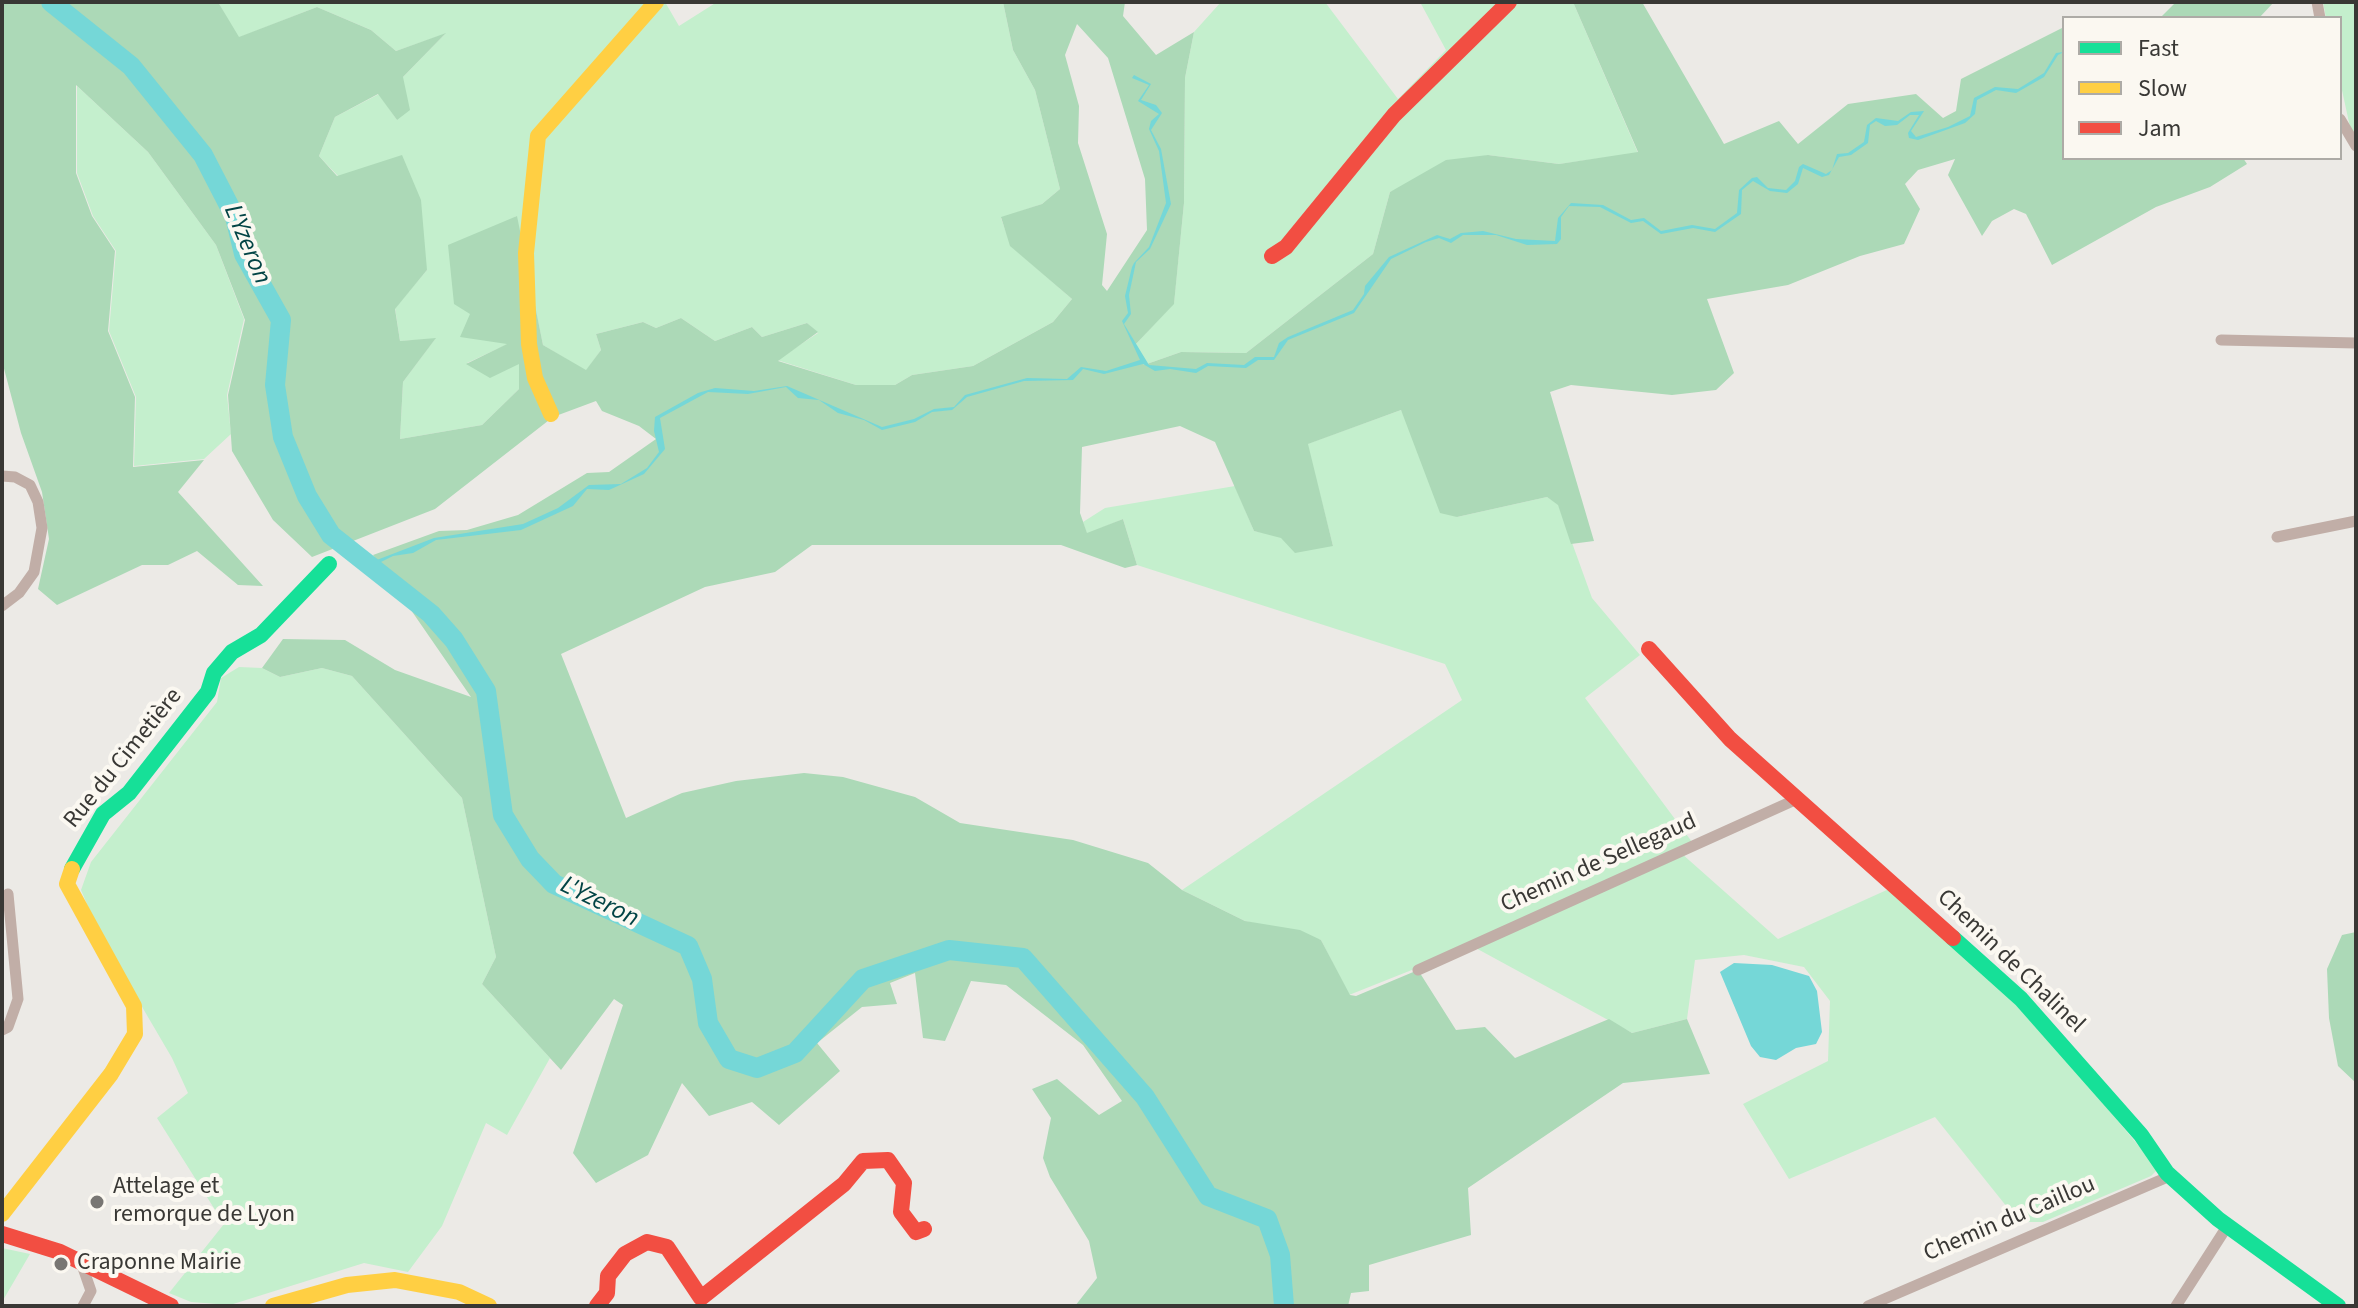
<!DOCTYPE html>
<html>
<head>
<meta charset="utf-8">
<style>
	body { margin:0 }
	#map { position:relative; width:2358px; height:1308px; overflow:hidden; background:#eceae6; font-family:"Source Sans 3",sans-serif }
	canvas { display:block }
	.frame { position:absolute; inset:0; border:4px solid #393835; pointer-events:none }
	.legend { position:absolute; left:2062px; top:16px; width:280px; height:144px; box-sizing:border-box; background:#fbf8f1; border:2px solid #adaba6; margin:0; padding:10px 14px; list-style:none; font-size:24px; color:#393835 }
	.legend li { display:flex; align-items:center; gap:16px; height:40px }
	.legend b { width:40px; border:2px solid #adaba6 }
</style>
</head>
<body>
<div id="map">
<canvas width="2358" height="1308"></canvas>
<div class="frame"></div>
<ul class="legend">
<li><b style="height:10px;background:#16e098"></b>Fast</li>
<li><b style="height:10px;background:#ffcf43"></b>Slow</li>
<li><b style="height:10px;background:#f24e42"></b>Jam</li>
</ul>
</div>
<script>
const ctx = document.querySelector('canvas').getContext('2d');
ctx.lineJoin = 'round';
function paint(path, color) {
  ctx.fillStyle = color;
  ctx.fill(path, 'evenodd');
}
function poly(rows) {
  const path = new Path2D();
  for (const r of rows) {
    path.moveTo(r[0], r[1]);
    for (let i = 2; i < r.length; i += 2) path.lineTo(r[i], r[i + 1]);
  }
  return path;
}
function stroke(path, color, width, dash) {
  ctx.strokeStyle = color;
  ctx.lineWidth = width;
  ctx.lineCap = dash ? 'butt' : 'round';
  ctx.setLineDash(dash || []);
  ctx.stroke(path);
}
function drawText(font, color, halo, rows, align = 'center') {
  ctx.font = font + ' "Source Sans 3",sans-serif';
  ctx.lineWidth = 8;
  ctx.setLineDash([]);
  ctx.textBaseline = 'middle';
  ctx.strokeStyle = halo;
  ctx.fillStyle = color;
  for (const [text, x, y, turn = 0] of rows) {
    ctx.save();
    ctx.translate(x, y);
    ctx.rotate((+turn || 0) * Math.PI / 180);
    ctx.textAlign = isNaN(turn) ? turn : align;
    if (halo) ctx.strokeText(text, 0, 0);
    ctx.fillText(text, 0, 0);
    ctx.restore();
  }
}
paint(poly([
	[218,2,665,2,679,26,717,2,1003,2,1013,50,1035,90,1060,189,1042,204,1001,218,1011,246,1072,299,1053,322,973,366,912,375,895,385,856,385,777,360,818,333,807,323,762,337,752,327,715,341,681,318,656,328,643,322,596,334,601,350,586,371,543,345,516,216,470,314,508,344,467,363,519,364,519,389,482,425,400,439,403,382,435,339,400,341,395,308,427,270,319,156,335,117,379,94,397,120,403,77,445,34,396,51,371,30,317,7,238,38],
	[1221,2,1325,2,1398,99,1446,50,1420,2,1573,2,1638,153,1559,164,1488,155,1390,192,1373,254,1246,353,1181,352,1144,365,1135,345,1174,303,1184,203,1185,78,1194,32],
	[2323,2,2356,2,2356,135,2350,127,2340,81,2340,18,2326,18],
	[77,86,148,152,216,245,244,319,227,395,231,434,204,459,134,466,136,397,109,331,116,251,93,216,77,173],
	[1401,410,1457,517,1547,497,1558,504,1592,598,1640,655,1585,698,1695,846,1681,853,1778,939,1889,889,1994,981,2067,1060,2158,1169,2151,1176,2043,1222,2019,1222,1935,1117,1789,1179,1743,1104,1828,1061,1830,1001,1804,967,1744,955,1695,960,1687,1019,1632,1033,1472,946,1349,995,1321,940,1245,921,1182,890,1462,700,1445,664,1137,565,1123,519,1087,534,1083,522,1105,508,1235,486,1254,531,1333,546,1307,444],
	[239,667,262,668,280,677,322,668,352,676,462,798,496,957,482,984,550,1058,507,1135,486,1123,442,1226,408,1272,364,1263,230,1305,191,1302,169,1293,224,1224,157,1118,188,1093,172,1058,100,935,81,890,91,862,217,702,221,678],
	[2,1248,30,1254,2,1302]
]), '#c4efcd');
paint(poly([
	[2,2,218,2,239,37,317,7,371,30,396,51,446,33,403,77,410,110,397,120,378,94,335,117,319,156,337,176,402,155,421,200,427,270,395,309,400,341,436,338,403,382,400,439,482,425,519,389,519,364,490,378,466,364,507,344,460,337,470,314,454,304,448,245,517,216,543,345,586,370,601,350,596,334,643,322,656,328,681,318,715,341,752,327,762,337,807,323,818,332,778,361,856,385,895,385,912,375,973,366,1053,322,1072,299,1010,246,1001,217,1042,204,1060,189,1035,90,1013,50,1003,2,1125,2,1123,16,1156,55,1194,32,1185,78,1184,203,1174,304,1135,345,1144,365,1181,352,1246,353,1373,254,1390,192,1446,160,1488,155,1559,164,1638,152,1573,2,1642,2,1724,144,1779,121,1798,144,1848,104,1916,94,1943,118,1956,111,1961,79,2064,27,2064,158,2243,158,2247,164,2210,187,2156,207,2052,265,2026,214,2014,209,1992,221,1982,236,1948,175,1955,159,1918,170,1905,184,1920,209,1904,244,1860,256,1788,285,1707,299,1734,373,1716,390,1672,395,1571,385,1550,392,1594,541,1571,544,1558,505,1547,497,1457,517,1440,513,1401,410,1308,444,1333,546,1295,553,1281,538,1254,531,1215,442,1180,426,1082,447,1080,513,1087,533,1123,519,1137,565,1125,568,1061,545,812,545,775,572,705,587,561,654,626,818,682,793,736,781,804,773,843,777,915,797,960,823,1073,840,1148,863,1182,890,1245,921,1300,930,1321,940,1350,995,1356,996,1418,970,1456,1030,1485,1027,1515,1058,1609,1019,1632,1033,1687,1019,1710,1074,1623,1083,1468,1188,1471,1235,1369,1265,1369,1291,1351,1293,1348,1306,1075,1306,1097,1278,1089,1241,1050,1177,1043,1158,1051,1118,1032,1089,1057,1079,1099,1115,1122,1101,1083,1045,1006,985,971,981,945,1041,923,1038,915,973,890,983,897,1004,862,1007,817,1043,840,1071,779,1125,752,1102,709,1116,682,1083,648,1155,596,1183,573,1153,623,1005,614,999,561,1070,482,984,496,957,462,798,352,676,322,668,280,677,262,668,283,639,345,640,395,670,471,697,373,555,439,531,467,530,518,515,587,473,609,472,656,439,639,426,602,411,596,401,553,417,435,509,312,557,273,520,232,451,228,395,245,320,216,245,148,152,76,85,76,173,92,216,115,251,108,331,135,397,133,467,204,460,178,492,263,586,238,585,197,551,168,565,142,565,57,605,38,589,49,539,42,492,21,433,2,361],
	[1077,24,1108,58,1145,179,1147,230,1107,291,1102,285,1107,234,1078,143,1079,106,1065,55],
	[2176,2,2274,2,2259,18,2160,18],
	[2356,932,2356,1083,2338,1066,2329,1018,2327,969,2342,935]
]), '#acd9b7');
paint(poly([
	[2064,52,2058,55,2044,77,2016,93,1996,90,1977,100,1975,114,1965,123,1918,140,1909,138,1908,133,1919,115,1910,115,1897,125,1885,126,1876,121,1870,125,1868,143,1851,155,1839,157,1829,175,1822,177,1803,168,1798,184,1787,193,1770,191,1753,181,1742,190,1741,214,1715,232,1693,228,1661,234,1643,221,1631,223,1600,207,1569,206,1561,217,1561,239,1557,244,1527,245,1496,235,1463,235,1451,243,1439,238,1426,242,1391,259,1354,313,1288,340,1274,360,1258,360,1246,368,1208,366,1196,373,1170,369,1155,371,1143,364,1104,374,1083,369,1073,380,1024,381,967,397,952,410,932,412,915,422,882,430,864,420,838,413,819,400,798,398,786,387,748,394,708,392,660,418,665,449,644,474,609,490,587,489,573,506,521,530,436,540,413,553,393,556,373,566,369,563,434,538,523,524,558,508,589,485,621,484,647,468,659,452,654,431,655,417,698,393,715,388,754,391,787,386,882,427,914,419,934,409,954,407,965,395,1027,378,1067,379,1081,367,1106,371,1140,360,1122,321,1128,313,1125,296,1132,267,1134,263,1149,247,1166,203,1159,151,1149,129,1151,121,1159,114,1138,101,1149,85,1132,78,1134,75,1151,84,1141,100,1156,105,1162,113,1151,130,1161,149,1171,204,1150,249,1136,262,1129,295,1131,314,1124,324,1149,365,1196,369,1207,363,1244,365,1255,357,1274,357,1279,343,1288,337,1353,310,1364,294,1365,286,1389,257,1437,235,1450,239,1461,233,1483,231,1516,239,1555,241,1558,218,1571,203,1603,205,1631,220,1644,218,1661,231,1692,225,1715,229,1737,213,1739,190,1752,178,1757,177,1768,188,1786,190,1795,181,1799,167,1803,164,1826,174,1832,170,1837,154,1848,153,1864,142,1867,125,1876,118,1898,121,1911,112,1924,111,1911,131,1916,137,1948,127,1970,116,1974,98,1995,87,2018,89,2044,73,2056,53],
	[1734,963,1772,965,1809,976,1817,991,1822,1032,1816,1044,1796,1048,1776,1060,1760,1057,1751,1046,1720,972]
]), '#75d7d7');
stroke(poly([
	[51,2,131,66,203,155,235,217,244,254,281,320,275,385,283,437,307,496,331,535,431,614,454,640,486,691,503,815,530,859,554,884,688,946,702,979,708,1023,729,1059,757,1068,795,1053,863,979,949,950,1023,958,1145,1097,1208,1196,1267,1219,1280,1255,1284,1306]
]), '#75d7d7', 20);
stroke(poly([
	[2317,2,2320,18],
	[2340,119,2356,146],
	[2221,340,2356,343],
	[2,476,15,477,30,485,38,502,42,528,34,572,19,593,2,606],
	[2277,537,2356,521],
	[1418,970,1797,799],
	[2,1030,8,1027,18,999,8,894],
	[81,1262,91,1291,83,1306],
	[1868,1306,2170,1176],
	[2176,1306,2228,1225]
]), '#c1aea7', 11);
stroke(poly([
	[72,869,103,814,129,793,208,692,214,673,232,652,261,635,329,564],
	[1953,938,2021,999,2141,1135,2167,1173,2218,1219,2338,1306]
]), '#16e098', 16);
stroke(poly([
	[551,414,535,378,529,344,526,253,538,136,656,2],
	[2,1214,111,1074,135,1034,134,1006,67,884,72,869],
	[273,1306,347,1285,395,1280,459,1292,489,1306]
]), '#ffcf43', 16);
stroke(poly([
	[1272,256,1286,247,1394,115,1509,2],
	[1649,649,1730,739,1953,938],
	[2,1234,60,1252,171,1306],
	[597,1306,607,1293,608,1276,625,1254,647,1242,667,1247,701,1298,844,1184,863,1161,888,1160,904,1183,901,1212,916,1232,924,1229]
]), '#f24e42', 16);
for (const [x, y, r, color] of [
	[97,1202,8,"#787673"],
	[61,1264,8,"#787673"]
]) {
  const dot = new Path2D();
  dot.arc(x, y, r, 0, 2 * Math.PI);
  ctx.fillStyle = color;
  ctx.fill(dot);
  stroke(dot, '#fbf8f1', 3);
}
drawText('24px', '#393835', '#fbf8f1', [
	["Rue du Cimetière",124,759,-51],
	["Chemin de Sellegaud",1599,864,-24],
	["Chemin de Chalinel",2010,962,44],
	["Chemin du Caillou",2010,1220,-23]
]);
drawText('24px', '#393835', '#fbf8f1', [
	["Attelage et",113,1188],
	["remorque de Lyon",113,1216],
	["Craponne Mairie",77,1264]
], 'left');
drawText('italic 26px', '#024445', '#fbf8f1', [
	["L'Yzeron",246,245,67],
	["L'Yzeron",599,903,26]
]);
</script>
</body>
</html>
